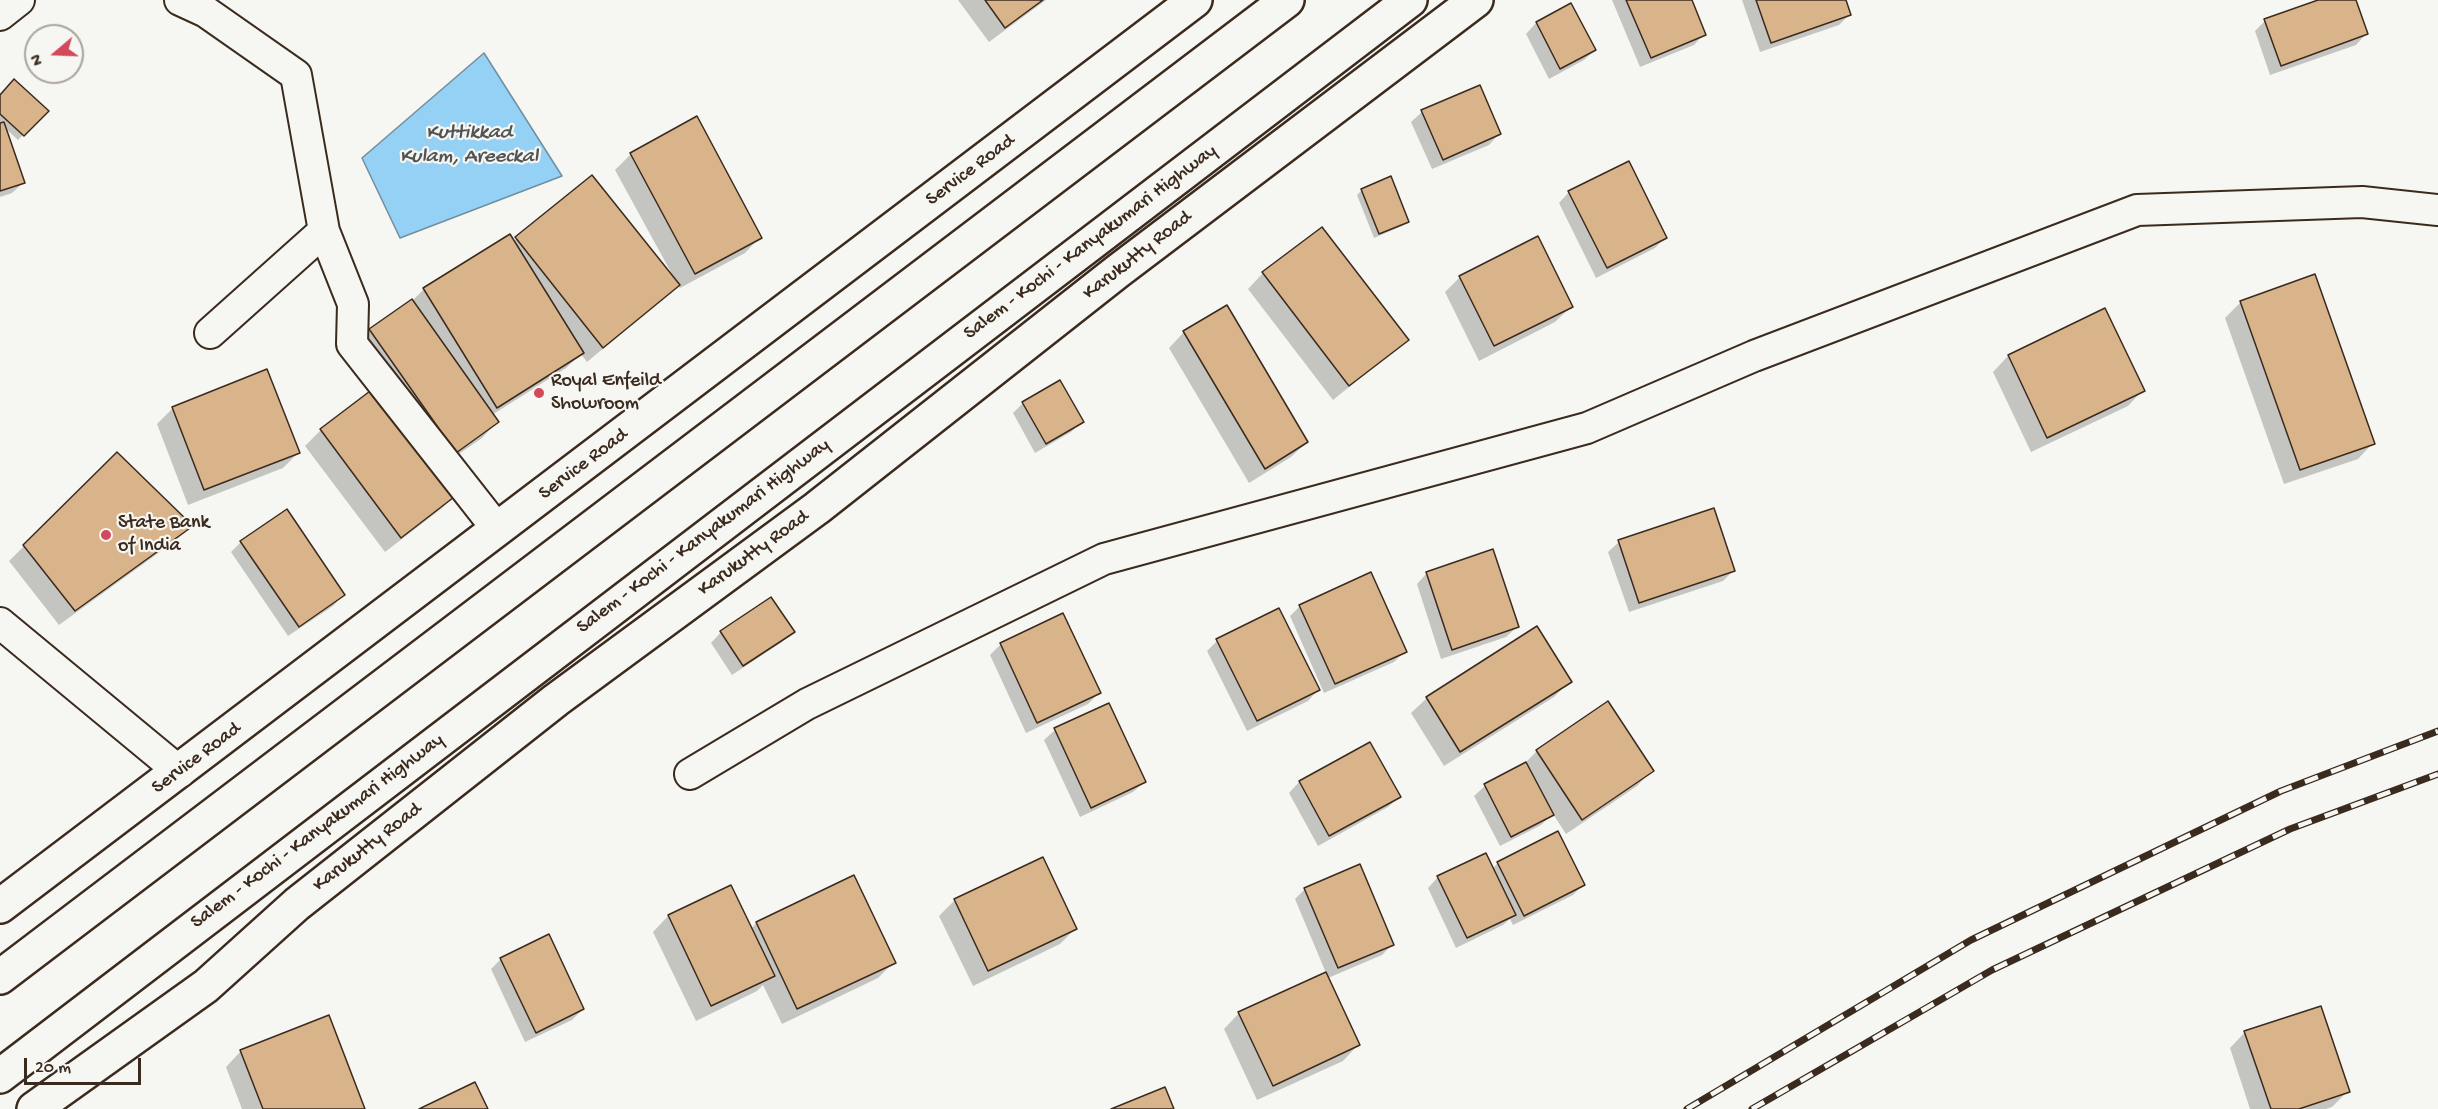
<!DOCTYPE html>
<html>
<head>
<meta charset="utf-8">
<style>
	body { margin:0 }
	#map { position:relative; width:2438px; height:1109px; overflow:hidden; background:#f6f6f2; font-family:"Gochi Hand",sans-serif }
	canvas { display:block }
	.north { position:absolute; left:24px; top:24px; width:60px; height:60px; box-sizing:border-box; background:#f6f6f2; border:2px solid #aba49d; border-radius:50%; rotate:251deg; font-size:16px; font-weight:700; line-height:24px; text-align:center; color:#3b2a1e }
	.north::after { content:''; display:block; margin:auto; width:21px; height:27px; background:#d1495b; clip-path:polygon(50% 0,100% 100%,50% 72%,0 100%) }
	.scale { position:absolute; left:24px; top:1058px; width:117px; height:27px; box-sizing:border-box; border:3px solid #3b2a1e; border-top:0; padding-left:8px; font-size:18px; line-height:21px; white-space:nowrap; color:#3b2a1e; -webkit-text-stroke:4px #f6f6f2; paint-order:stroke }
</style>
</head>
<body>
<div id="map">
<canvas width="2438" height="1109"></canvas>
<div class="north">N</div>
<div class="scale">20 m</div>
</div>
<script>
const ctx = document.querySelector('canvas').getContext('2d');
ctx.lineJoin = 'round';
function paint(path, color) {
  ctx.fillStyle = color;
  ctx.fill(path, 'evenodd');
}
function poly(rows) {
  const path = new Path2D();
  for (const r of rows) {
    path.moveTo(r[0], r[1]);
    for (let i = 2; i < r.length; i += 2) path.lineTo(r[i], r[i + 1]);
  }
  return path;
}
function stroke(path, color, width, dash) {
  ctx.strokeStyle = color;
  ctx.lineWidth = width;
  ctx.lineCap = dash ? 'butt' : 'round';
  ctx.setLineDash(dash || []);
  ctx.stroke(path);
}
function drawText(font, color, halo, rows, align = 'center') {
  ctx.font = font + ' "Gochi Hand",sans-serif';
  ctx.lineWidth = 4.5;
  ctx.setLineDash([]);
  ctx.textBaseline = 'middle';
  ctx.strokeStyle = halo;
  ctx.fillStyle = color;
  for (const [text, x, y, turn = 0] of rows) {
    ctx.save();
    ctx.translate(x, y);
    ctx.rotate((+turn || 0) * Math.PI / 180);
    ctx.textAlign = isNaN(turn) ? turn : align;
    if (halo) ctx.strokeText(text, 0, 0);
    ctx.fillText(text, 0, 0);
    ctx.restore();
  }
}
const water = poly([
	[484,53,562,176,400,238,362,158,484,53]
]);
paint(water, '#95d1f5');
stroke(water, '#718e9f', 1.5);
paint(poly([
	[958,0,1046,0,989,42],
	[1612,0,1690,0,1704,34,1694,45,1640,67],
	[1742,0,1844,0,1849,15,1839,25,1760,52],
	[2323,0,2354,0,2366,34,2356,45,2270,75,2255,31,2265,21],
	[1571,5,1595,50,1584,60,1549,79,1526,34,1536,23],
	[1479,87,1499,134,1489,145,1432,169,1411,122,1422,112],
	[0,97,46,111,18,140,4,127,23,183,12,193,0,197],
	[631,154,760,237,745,253,680,288,678,286,587,362,581,354,566,368,492,415,497,422,482,438,440,467,354,346,370,330,412,301,424,289,513,242,592,177,673,276,615,170],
	[1362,190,1407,221,1402,226,1374,238,1357,195],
	[1569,192,1666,237,1655,248,1596,278,1559,203],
	[1263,273,1407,340,1333,400,1248,289],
	[1460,277,1571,307,1555,322,1479,361,1445,292],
	[2241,302,2373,443,2358,459,2284,484,2225,318],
	[2104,310,2143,390,2128,406,2031,452,1993,372,2008,356],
	[1184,332,1307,442,1291,457,1249,483,1169,348],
	[378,388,456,494,441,509,385,552,305,446,321,430],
	[1023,403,1082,422,1071,432,1035,453,1013,413],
	[173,408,298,453,283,468,188,505,157,424],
	[117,454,191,526,175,541,59,625,9,561],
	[241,542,343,595,333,606,288,636,231,552],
	[1619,542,1733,571,1723,581,1629,612,1608,552],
	[1427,573,1517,627,1506,637,1441,659,1417,584],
	[1300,606,1405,651,1394,662,1324,693,1290,616],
	[1536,628,1570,681,1554,697,1444,766,1411,713,1427,698],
	[721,632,793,632,782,642,732,675,711,643],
	[1217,641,1318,690,1308,701,1247,731,1207,651],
	[1001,644,1099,693,1088,704,1026,733,990,655],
	[1608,703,1652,770,1637,786,1566,834,1553,814,1541,825,1500,846,1474,796,1485,786,1522,766,1537,751],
	[1109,705,1144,782,1133,792,1080,817,1044,740,1055,730],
	[1369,744,1399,797,1388,807,1318,846,1289,793,1299,782],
	[1498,863,1583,885,1573,895,1513,925,1510,919,1503,925,1456,948,1428,888,1438,877,1492,869],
	[853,877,894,962,878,978,782,1024,763,985,757,991,696,1021,653,932,668,916,731,887,751,929,756,923],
	[1305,889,1392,945,1382,955,1328,978,1358,1045,1343,1061,1257,1100,1224,1029,1239,1013,1326,973,1295,899],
	[955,900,1075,929,1060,944,973,986,939,916],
	[501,959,583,1009,572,1020,525,1042,491,969],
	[2245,1032,2348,1091,2332,1107,2326,1109,2250,1109,2230,1048],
	[241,1051,364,1109,242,1109,226,1067]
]), '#0003');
const building = poly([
	[985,0,1043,0,1005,28,985,0],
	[1626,0,1692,0,1706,35,1651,58,1626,0],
	[1756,0,1846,0,1851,15,1771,43,1756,0],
	[2318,0,2356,0,2368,34,2281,66,2264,19,2318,0],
	[1571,3,1596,50,1560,69,1536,22,1571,3],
	[14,79,49,111,24,136,0,114,0,95,14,79],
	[1480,85,1501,134,1443,160,1421,110,1480,85],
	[697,116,762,238,695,274,630,153,697,116],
	[4,122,25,183,0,191,0,123,4,122],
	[1629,161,1667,238,1607,268,1568,191,1629,161],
	[592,175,680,285,603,348,515,237,592,175],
	[1391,176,1409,222,1379,234,1361,189,1391,176],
	[1322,227,1409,340,1349,386,1262,272,1322,227],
	[510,234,584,353,497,408,423,288,510,234],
	[1538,236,1573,307,1494,346,1459,276,1538,236],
	[2315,274,2375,444,2300,470,2240,301,2315,274],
	[412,299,499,422,456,453,369,329,412,299],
	[1227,305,1308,442,1265,469,1183,331,1227,305],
	[2105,308,2145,391,2047,438,2008,355,2105,308],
	[267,369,300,453,204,490,172,407,267,369],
	[1060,380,1084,422,1046,444,1022,402,1060,380],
	[378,385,458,494,401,538,320,429,378,385],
	[117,452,193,526,75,611,23,545,117,452],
	[1714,508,1735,571,1639,603,1618,540,1714,508],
	[287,509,345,595,299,627,240,541,287,509],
	[1493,549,1519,627,1452,650,1426,572,1493,549],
	[1371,572,1407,652,1335,684,1299,605,1371,572],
	[771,597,795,632,743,666,720,631,771,597],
	[1279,608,1320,690,1257,721,1216,639,1279,608],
	[1063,613,1101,693,1037,723,1000,643,1063,613],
	[1537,626,1572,682,1460,752,1426,697,1537,626],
	[1608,701,1654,771,1582,820,1536,750,1608,701],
	[1109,703,1146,782,1091,808,1054,728,1109,703],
	[1370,742,1401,797,1329,836,1299,781,1370,742],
	[1526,762,1554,815,1511,837,1484,784,1526,762],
	[1558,831,1585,885,1524,916,1497,862,1558,831],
	[1486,853,1516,915,1467,938,1437,876,1486,853],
	[1043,857,1077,929,988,971,954,899,1043,857],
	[1360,864,1394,945,1338,968,1304,888,1360,864],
	[854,875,896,963,797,1009,756,922,854,875],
	[731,885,775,976,711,1006,668,915,731,885],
	[549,934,584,1009,536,1033,500,958,549,934],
	[1326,972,1360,1045,1273,1086,1238,1012,1326,972],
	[2321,1006,2350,1092,2299,1109,2271,1109,2244,1031,2321,1006],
	[329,1015,365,1109,263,1109,240,1050,329,1015],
	[475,1082,488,1109,419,1109,475,1082],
	[1165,1087,1174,1109,1111,1109,1165,1087]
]);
paint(building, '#d9b48a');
stroke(building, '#3b2a1e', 1.5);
const street = poly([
	[180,0,206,12,296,75,324,231,353,304,352,344,498,530],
	[0,15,19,0],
	[210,333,324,231],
	[0,623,180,772],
	[690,774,807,704,1104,559,1587,428,1754,356,2137,210,2362,202,2438,210]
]);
const secondary = poly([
	[0,906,1195,0],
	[34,1109,206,986,297,904,556,700,817,508,1118,271,1476,0]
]);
const highway = poly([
	[0,977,1287,0],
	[0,1076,1410,0]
]);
stroke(street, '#3b2a1e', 34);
stroke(secondary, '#3b2a1e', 38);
stroke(highway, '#3b2a1e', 38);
stroke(street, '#f6f6f2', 30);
stroke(secondary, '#f6f6f2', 33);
stroke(highway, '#f6f6f2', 33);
const rail = poly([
	[1687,1109,1971,940,2281,791,2438,731],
	[1752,1109,1992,970,2290,829,2438,774]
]);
stroke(rail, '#3b2a1e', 7);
stroke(rail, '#f6f6f2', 4.5, [14]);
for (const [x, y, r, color] of [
	[539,393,6,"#d1495b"],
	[106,535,6,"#d1495b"]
]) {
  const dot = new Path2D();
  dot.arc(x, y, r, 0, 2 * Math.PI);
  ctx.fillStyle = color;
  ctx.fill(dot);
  stroke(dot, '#f6f6f2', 2);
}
drawText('20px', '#3b2a1e', '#f6f6f2', [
	["Service Road",971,171,-37],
	["Salem - Kochi - Kanyakumari Highway",1091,243,-37],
	["Karukutty Road",1138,256,-38],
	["Service Road",584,465,-37],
	["Salem - Kochi - Kanyakumari Highway",704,537,-37],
	["Karukutty Road",754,554,-36],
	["Service Road",197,759,-37],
	["Salem - Kochi - Kanyakumari Highway",318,832,-37],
	["Karukutty Road",368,848,-38]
]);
drawText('20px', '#3b2a1e', '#f6f6f2', [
	["Royal Enfeild",551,382],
	["Showroom",551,405],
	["State Bank",118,524],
	["of India",118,547]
], 'left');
drawText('italic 21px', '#525454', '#f6f6f2', [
	["Kuttikkad",469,134],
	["Kulam, Areeckal",469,158]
]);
</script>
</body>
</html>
